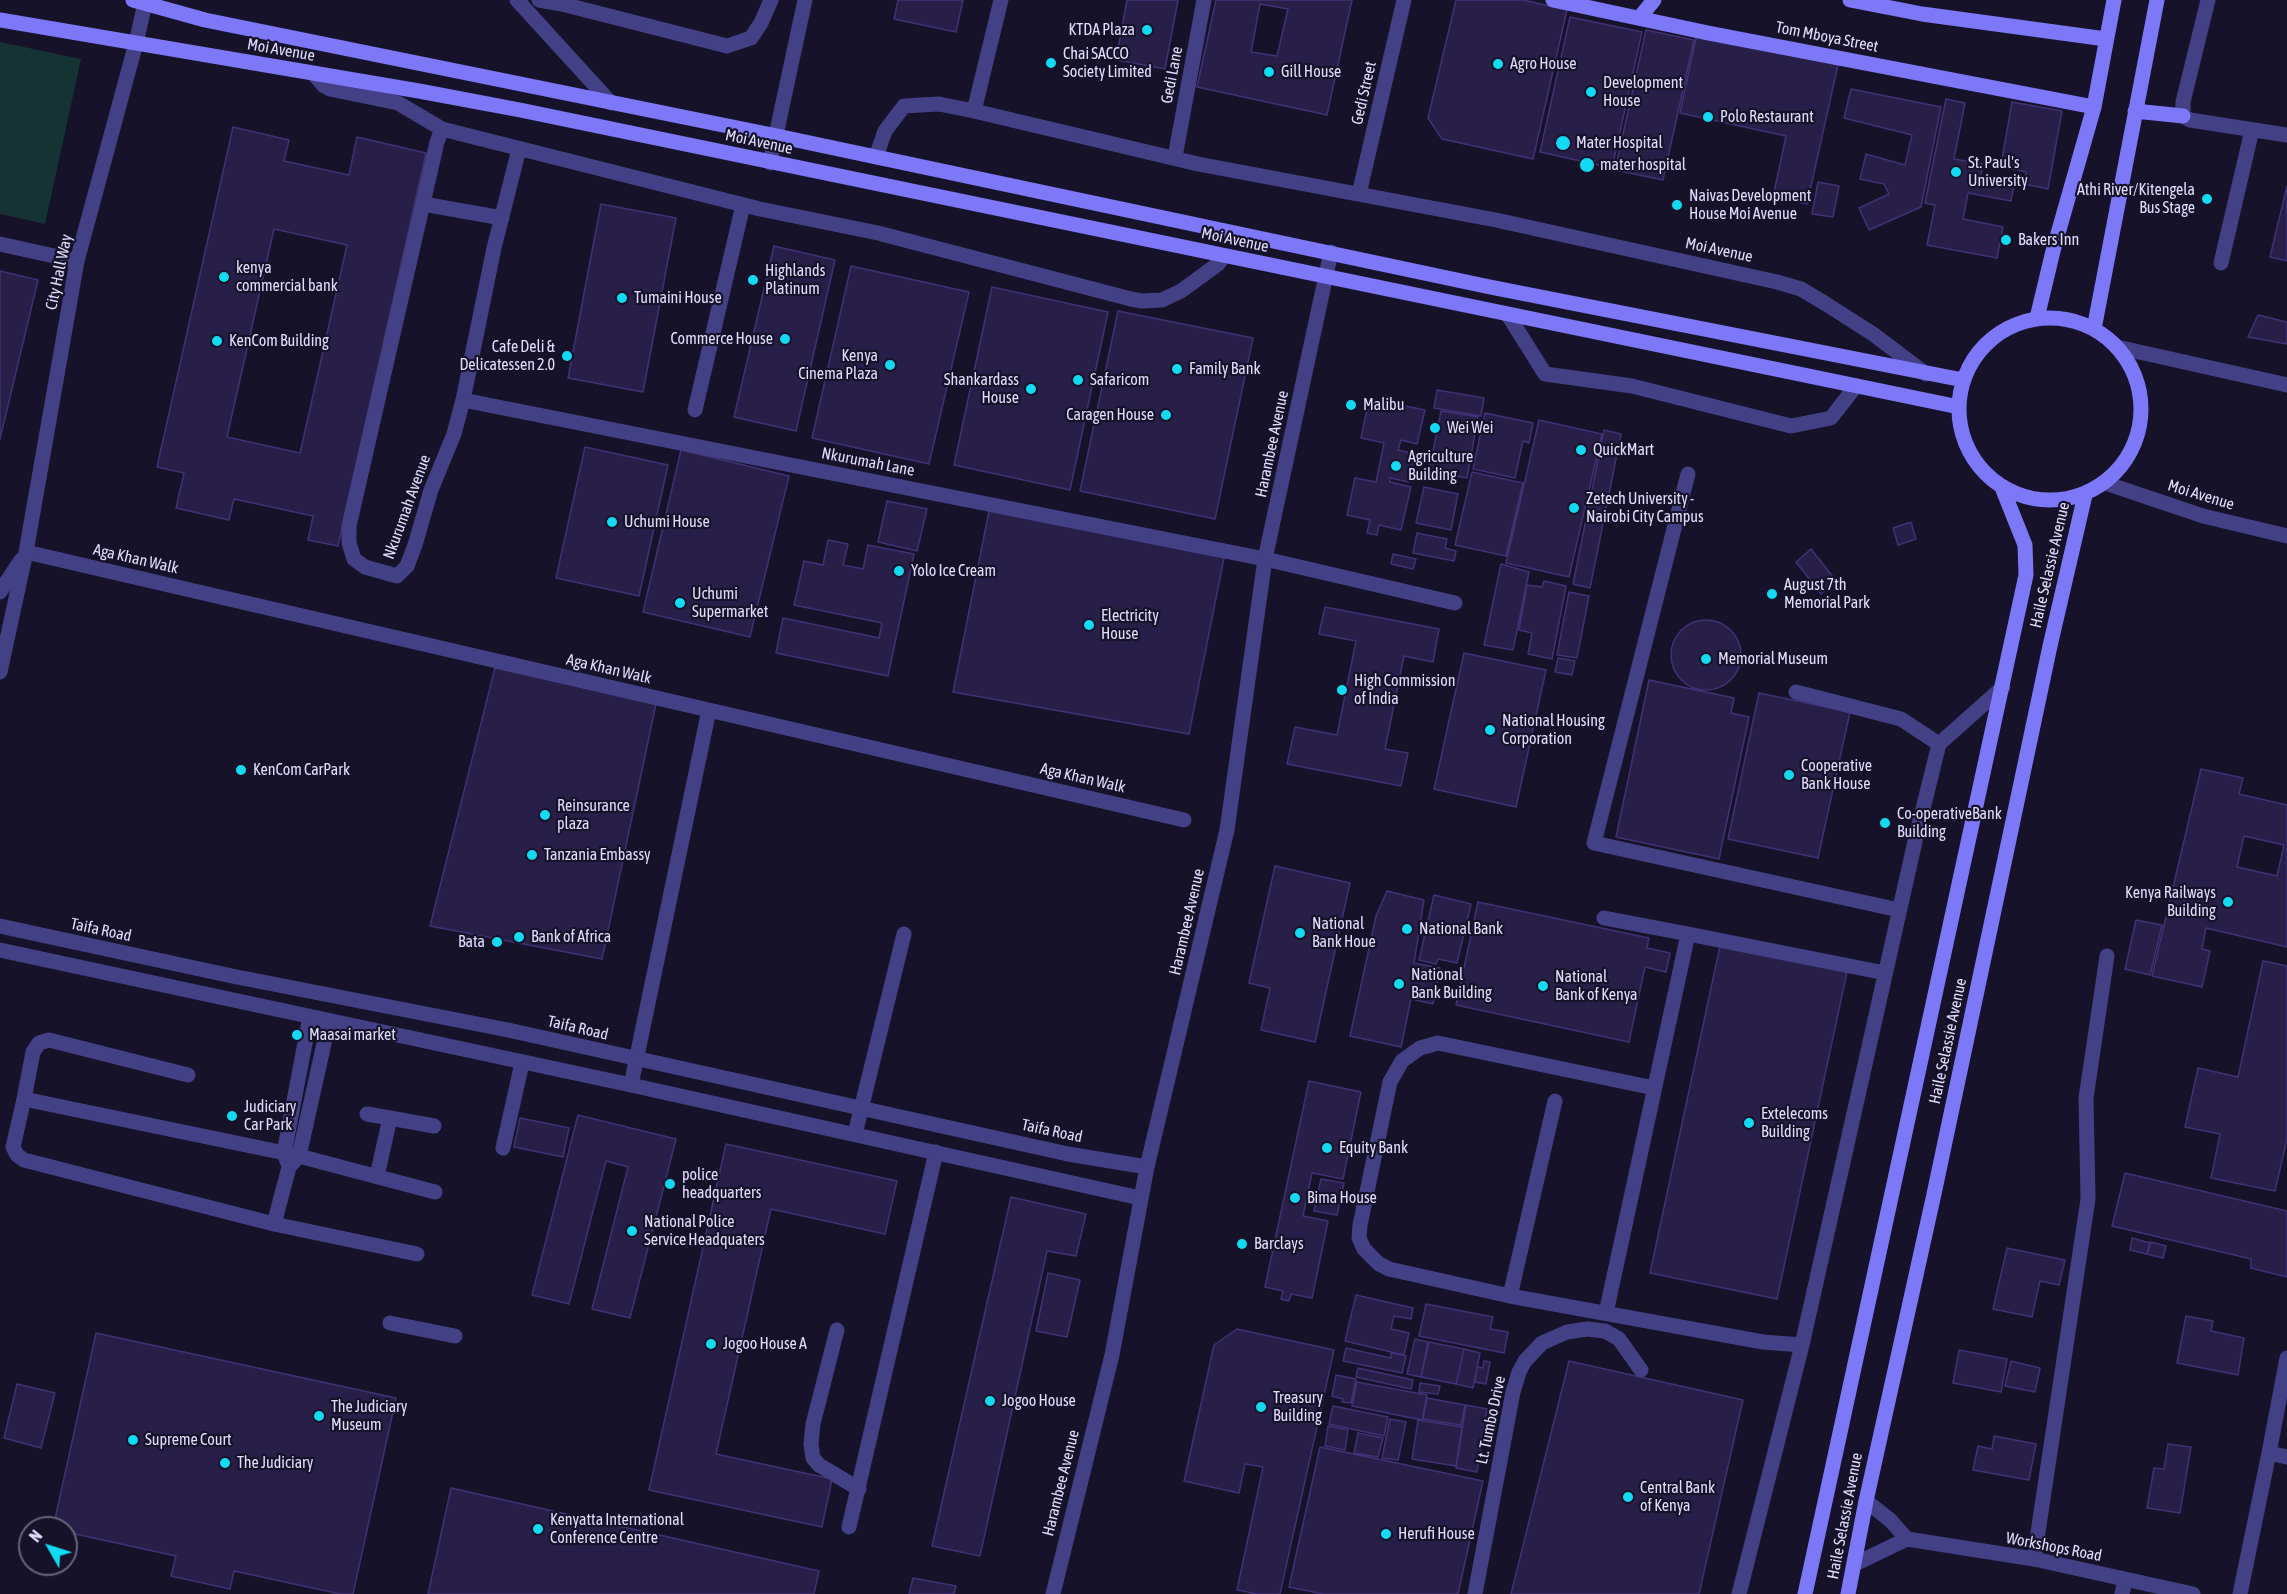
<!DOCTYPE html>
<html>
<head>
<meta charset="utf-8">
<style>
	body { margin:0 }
	#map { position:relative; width:2287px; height:1594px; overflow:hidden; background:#161229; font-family:"Asap Condensed",sans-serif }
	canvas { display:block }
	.north { position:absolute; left:18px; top:1516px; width:60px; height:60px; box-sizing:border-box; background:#161229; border:2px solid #67637e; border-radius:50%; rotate:309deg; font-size:16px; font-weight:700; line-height:24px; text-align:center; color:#e0dcfd }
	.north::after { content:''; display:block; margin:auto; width:21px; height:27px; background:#12daf3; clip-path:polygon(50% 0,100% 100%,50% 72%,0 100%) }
</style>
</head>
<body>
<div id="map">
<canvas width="2287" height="1594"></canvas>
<div class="north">N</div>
</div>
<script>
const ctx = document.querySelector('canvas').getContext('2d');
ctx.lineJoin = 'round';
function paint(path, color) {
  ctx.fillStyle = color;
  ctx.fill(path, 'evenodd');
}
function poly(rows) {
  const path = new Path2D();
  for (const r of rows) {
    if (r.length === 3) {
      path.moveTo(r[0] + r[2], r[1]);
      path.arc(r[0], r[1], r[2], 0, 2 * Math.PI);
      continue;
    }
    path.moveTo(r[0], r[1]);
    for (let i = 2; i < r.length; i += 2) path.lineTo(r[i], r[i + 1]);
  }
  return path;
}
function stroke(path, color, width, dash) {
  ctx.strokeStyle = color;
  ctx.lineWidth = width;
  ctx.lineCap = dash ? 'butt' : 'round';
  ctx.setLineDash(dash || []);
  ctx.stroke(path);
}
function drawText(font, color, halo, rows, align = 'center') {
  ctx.font = font + ' "Asap Condensed",sans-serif';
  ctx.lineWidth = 4.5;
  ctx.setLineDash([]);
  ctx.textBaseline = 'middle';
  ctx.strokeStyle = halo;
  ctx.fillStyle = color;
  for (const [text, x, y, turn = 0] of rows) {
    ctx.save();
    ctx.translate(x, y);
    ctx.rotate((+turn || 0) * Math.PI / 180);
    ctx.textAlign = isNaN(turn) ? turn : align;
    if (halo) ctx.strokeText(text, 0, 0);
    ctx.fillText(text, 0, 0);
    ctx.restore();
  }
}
paint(poly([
	[0,42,81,59,45,224,0,214]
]), '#153332');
const building = poly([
	[898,0,963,0,956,32,894,19,898,0],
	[1127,0,1178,0,1165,69,1116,60,1127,0],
	[1216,0,1352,0,1327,115,1197,87,1216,0],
	[1260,4,1288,9,1277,56,1251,52,1260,4],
	[1456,0,1523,0,1567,10,1533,159,1442,139,1428,118,1456,0],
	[1570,17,1642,32,1612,168,1540,152,1570,17],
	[1646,30,1694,40,1663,180,1615,170,1646,30],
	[1697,34,1838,65,1807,204,1773,197,1786,136,1680,113,1697,34],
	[1851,89,1941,107,1921,207,1869,230,1859,208,1889,194,1884,184,1860,179,1866,154,1905,165,1912,135,1844,118,1851,89],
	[1946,99,1965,103,1954,159,1983,164,1980,180,2014,186,2011,201,1968,193,1963,219,2003,227,1997,258,1927,245,1935,205,1925,203,1946,99],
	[2012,102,2062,111,2048,189,2024,184,2026,172,2012,169,2014,161,2002,159,2012,102],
	[233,127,289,140,284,161,349,175,357,137,426,153,338,546,308,540,313,516,234,499,229,520,176,508,184,473,157,467,233,127],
	[274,229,347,245,300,453,227,437,274,229],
	[1818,182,1839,186,1833,217,1812,214,1818,182],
	[2287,186,2287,261,2270,257,2287,186],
	[601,204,676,218,643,392,568,378,601,204],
	[774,246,835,260,796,431,734,417,774,246],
	[851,266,969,292,929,464,812,438,851,266],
	[0,271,38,280,0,439,0,271],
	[992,287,1108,312,1070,490,954,465,992,287],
	[1118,311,1253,338,1215,519,1080,491,1118,311],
	[2258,315,2287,322,2287,344,2248,337,2258,315],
	[1437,390,1484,398,1481,416,1434,408,1437,390],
	[1376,400,1425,410,1417,444,1401,440,1398,450,1415,454,1409,482,1390,478,1390,482,1411,487,1401,530,1379,525,1377,535,1367,533,1370,520,1347,515,1355,478,1376,482,1384,443,1361,438,1367,409,1373,411,1376,400],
	[1441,411,1478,417,1467,478,1429,471,1441,411],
	[1485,413,1533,423,1529,443,1523,441,1515,478,1473,469,1485,413],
	[1539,420,1602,434,1569,577,1506,563,1539,420],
	[1604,430,1621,434,1590,588,1573,584,1604,430],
	[585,447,668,465,639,596,556,578,585,447],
	[681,450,789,476,750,637,643,612,681,450],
	[1472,472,1523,483,1506,556,1455,545,1472,472],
	[1424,487,1458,494,1451,530,1416,523,1424,487],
	[887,501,927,509,917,551,878,542,887,501],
	[989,511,1224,558,1189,734,953,692,989,511],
	[1911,522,1916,539,1898,545,1893,528,1911,522],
	[1417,533,1447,539,1445,548,1456,551,1454,561,1413,553,1417,533],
	[828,540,848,544,843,565,863,569,868,545,914,554,888,676,776,653,783,618,879,638,882,623,794,605,804,561,823,565,828,540],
	[1811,549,1837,582,1821,594,1796,562,1811,549],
	[1393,554,1416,559,1413,569,1391,564,1393,554],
	[1501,564,1529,572,1513,650,1484,645,1501,564],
	[1544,581,1566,586,1552,659,1528,654,1532,633,1519,630,1527,585,1542,587,1544,581],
	[1569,592,1589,596,1577,658,1557,655,1569,592],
	[1325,607,1439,629,1433,662,1404,656,1385,749,1408,753,1401,786,1287,764,1295,727,1337,735,1356,641,1319,634,1325,607],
	[1706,655,35],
	[1464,653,1546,670,1516,807,1434,789,1464,653],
	[1558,658,1575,661,1572,675,1555,672,1558,658],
	[495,668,656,704,602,959,430,926,495,668],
	[1649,680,1734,698,1731,713,1749,717,1719,859,1616,837,1649,680],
	[1759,693,1850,712,1818,858,1728,839,1759,693],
	[2201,769,2243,778,2239,794,2287,805,2287,947,2206,928,2202,949,2210,951,2202,987,2152,976,2201,769],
	[2244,836,2284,845,2277,876,2237,867,2244,836],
	[1275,866,1350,883,1315,1042,1261,1030,1270,988,1249,983,1275,866],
	[1387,891,1424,900,1414,963,1440,968,1433,1004,1411,999,1401,1047,1350,1036,1376,916,1387,891],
	[1434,895,1471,904,1457,963,1438,959,1436,964,1419,960,1434,895],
	[1478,902,1649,938,1647,948,1670,953,1666,972,1645,967,1629,1042,1456,1005,1478,902],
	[2136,920,2162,925,2150,975,2125,969,2136,920],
	[1720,946,1847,972,1777,1299,1650,1273,1720,946],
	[2263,961,2287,966,2287,1139,2275,1191,2211,1178,2220,1134,2185,1127,2198,1068,2238,1077,2263,961],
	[1309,1081,1361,1092,1343,1179,1312,1173,1303,1216,1328,1221,1312,1298,1291,1294,1289,1301,1281,1299,1283,1291,1265,1287,1309,1081],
	[578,1115,676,1139,630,1318,592,1309,628,1167,606,1161,569,1304,532,1295,578,1115],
	[520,1118,569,1128,563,1157,514,1147,520,1118],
	[726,1144,897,1181,885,1234,771,1209,716,1454,832,1479,822,1527,649,1490,726,1144],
	[2125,1173,2287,1211,2287,1277,2251,1268,2251,1259,2112,1226,2125,1173],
	[1321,1179,1344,1183,1337,1215,1314,1211,1321,1179],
	[1011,1197,1086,1214,1076,1256,1047,1251,980,1556,932,1546,1011,1197],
	[2132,1238,2150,1243,2147,1254,2130,1250,2132,1238],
	[2151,1242,2166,1246,2163,1258,2147,1254,2151,1242],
	[2007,1248,2065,1260,2059,1285,2040,1281,2032,1317,1993,1309,2007,1248],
	[1048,1273,1080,1280,1067,1337,1036,1331,1048,1273],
	[1356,1295,1413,1308,1411,1319,1394,1316,1391,1329,1409,1333,1404,1355,1345,1341,1356,1295],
	[1426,1304,1493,1317,1490,1329,1508,1332,1504,1353,1419,1336,1426,1304],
	[2186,1316,2213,1321,2211,1331,2244,1338,2238,1375,2177,1363,2186,1316],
	[1237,1329,1334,1350,1280,1594,1257,1594,1237,1590,1263,1467,1245,1464,1239,1493,1184,1481,1214,1345,1237,1329],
	[96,1333,396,1398,353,1594,340,1594,234,1571,230,1589,171,1576,176,1556,66,1532,66,1528,53,1528,96,1333],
	[1415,1339,1428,1342,1421,1377,1407,1374,1415,1339],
	[1429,1342,1464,1349,1456,1384,1421,1377,1429,1342],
	[1346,1348,1391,1358,1391,1353,1406,1356,1402,1373,1343,1361,1346,1348],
	[1464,1349,1480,1353,1473,1388,1456,1384,1464,1349],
	[1959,1350,2007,1359,2001,1392,1953,1383,1959,1350],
	[1484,1361,1490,1362,1486,1384,1475,1382,1477,1367,1483,1368,1484,1361],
	[1569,1361,1743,1400,1699,1594,1511,1594,1569,1361],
	[2011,1361,2040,1368,2035,1392,2005,1386,2011,1361],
	[1358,1368,1413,1380,1411,1389,1356,1377,1358,1368],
	[1336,1375,1356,1379,1351,1403,1342,1402,1343,1399,1332,1396,1336,1375],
	[1357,1382,1427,1395,1422,1420,1352,1406,1357,1382],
	[1420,1383,1440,1386,1438,1394,1419,1392,1420,1383],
	[17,1384,55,1393,41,1448,4,1438,17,1384],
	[1427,1398,1465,1405,1461,1425,1423,1419,1427,1398],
	[1466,1405,1487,1409,1477,1472,1456,1468,1466,1405],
	[1333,1406,1388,1417,1384,1436,1329,1424,1333,1406],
	[1390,1419,1406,1422,1398,1460,1382,1458,1390,1419],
	[1418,1420,1462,1427,1456,1466,1412,1459,1418,1420],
	[1328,1426,1348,1430,1345,1450,1325,1446,1328,1426],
	[1358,1433,1383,1438,1378,1457,1354,1453,1358,1433],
	[1994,1436,2036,1444,2029,1480,1973,1470,1978,1446,1992,1449,1994,1436],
	[2168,1444,2191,1447,2180,1513,2147,1508,2154,1468,2164,1469,2168,1444],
	[1320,1447,1483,1481,1458,1594,1323,1594,1289,1587,1320,1447],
	[451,1488,819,1571,814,1594,428,1594,451,1488],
	[913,1578,956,1586,954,1594,909,1594,913,1578]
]);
paint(building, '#281f49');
stroke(building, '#403274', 1.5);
stroke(poly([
	[517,0,611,103],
	[539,0,562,4,727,46,751,38,761,23,771,0],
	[2208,0,2183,102,2183,116,2190,120,2287,135],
	[314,74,323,85,330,89,398,103,442,129,760,209,878,233,1131,299,1142,301,1162,300,1181,291,1218,264,1224,256],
	[974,111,1001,0],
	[442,129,437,142,349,526,349,543,354,559,365,567,397,576,407,566,415,545,431,490,454,434,463,400,494,248,519,149],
	[876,157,885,131,904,106,939,104,974,111,1198,164,1496,220,1777,282,1801,289,1826,304,1873,334,1926,374],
	[1175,157,1204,0],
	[1359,194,1404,0],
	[423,204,502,218],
	[2221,263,2252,130],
	[1508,315,1545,374,1632,386,1791,426,1831,418,1856,386],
	[463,400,1265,559,1455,603],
	[695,410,743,205],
	[1688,474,1594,843,1899,910],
	[1796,692,1901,719,1939,744],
	[1604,918,1688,934],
	[188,1075,49,1040,39,1043,33,1052,24,1099,299,1156,435,1192],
	[1654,1088,1438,1043,1420,1048,1402,1061,1390,1082,1360,1225,1359,1238,1364,1249,1379,1264,1389,1269,1510,1296,1763,1342,1802,1345],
	[24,1099,13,1147,17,1155,24,1160,274,1224,417,1254],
	[367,1114,390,1118],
	[855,1134,904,934],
	[503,1148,522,1063],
	[287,1161,284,1153,310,1017],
	[377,1176,390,1118,434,1126],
	[274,1224,289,1167,299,1156,329,1021],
	[1510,1296,1555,1101],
	[1606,1313,1688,934,1885,973],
	[390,1323,455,1336],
	[837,1330,813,1424,811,1444,813,1458,819,1465,859,1489],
	[2287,1358,2269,1453,2287,1457],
	[849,1527,936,1152],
	[2034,1559,2088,1199,2086,1098,2107,956],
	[1475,1594,1513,1392,1519,1372,1525,1361,1542,1343,1567,1332,1587,1329,1605,1331,1619,1339,1641,1370],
	[1739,1594,1802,1345,1916,837,1939,744,2003,687],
	[2122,1594,2125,1580],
	[2240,1594,2269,1453]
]), '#434085', 15);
stroke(poly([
	[26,552,1184,820],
	[631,1085,709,710]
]), '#434085', 15);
stroke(poly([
	[0,244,77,261],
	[0,926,232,976,508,1030,1068,1154,1147,1167],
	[0,950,631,1085,1140,1198],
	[1866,1501,1890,1520,1907,1539],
	[1907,1539,2034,1559,2193,1594],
	[1855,1564,1907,1539]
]), '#434085', 15);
stroke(poly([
	[770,163,805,0],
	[2117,347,2287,385],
	[2105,483,2203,516,2287,536],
	[0,592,21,560],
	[0,672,26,552,77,261,136,43,145,3],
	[1053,1594,1112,1355,1147,1167,1227,830,1265,559,1331,252]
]), '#434085', 15);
stroke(poly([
	[133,0,205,20,777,136,1490,287,1963,380],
	[1553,0,1708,33,2094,107],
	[1850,0,1922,14,2106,39],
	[1640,17,1654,0],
	[0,20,419,91,520,110,1959,407],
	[2135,111,2183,116],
	[2050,409,91],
	[2037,318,2053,251,2094,107,2114,0],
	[2094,329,2157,0],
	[1805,1594,2026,575,2025,545,2003,490],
	[1848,1594,1866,1501,1934,1194,2050,646,2085,495]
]), '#7c78f8', 15);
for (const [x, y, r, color] of [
	[1147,30,6,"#12daf3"],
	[1051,63,6,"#12daf3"],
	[1498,64,6,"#12daf3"],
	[1269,72,6,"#12daf3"],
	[1591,92,6,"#12daf3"],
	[1708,117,6,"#12daf3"],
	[1563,143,8,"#12daf3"],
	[1587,165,8,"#12daf3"],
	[1956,172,6,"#12daf3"],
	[2207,199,6,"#12daf3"],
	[1677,205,6,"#12daf3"],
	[2006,240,6,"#12daf3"],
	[224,277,6,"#12daf3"],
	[753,280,6,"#12daf3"],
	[622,298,6,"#12daf3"],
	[785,339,6,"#12daf3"],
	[217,341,6,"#12daf3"],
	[567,356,6,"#12daf3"],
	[890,365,6,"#12daf3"],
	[1177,369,6,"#12daf3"],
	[1078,380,6,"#12daf3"],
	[1031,389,6,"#12daf3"],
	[1351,405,6,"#12daf3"],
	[1166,415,6,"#12daf3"],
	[1435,428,6,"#12daf3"],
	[1581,450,6,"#12daf3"],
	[1396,466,6,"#12daf3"],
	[1574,508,6,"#12daf3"],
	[612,522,6,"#12daf3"],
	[899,571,6,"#12daf3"],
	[1772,594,6,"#12daf3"],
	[680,603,6,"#12daf3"],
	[1089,625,6,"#12daf3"],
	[1706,659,6,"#12daf3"],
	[1342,690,6,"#12daf3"],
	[1490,730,6,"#12daf3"],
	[241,770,6,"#12daf3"],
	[1789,775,6,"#12daf3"],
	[545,815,6,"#12daf3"],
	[1885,823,6,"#12daf3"],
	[532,855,6,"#12daf3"],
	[2228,902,6,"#12daf3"],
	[1407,929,6,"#12daf3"],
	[1300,933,6,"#12daf3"],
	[519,937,6,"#12daf3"],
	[497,942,6,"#12daf3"],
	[1399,984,6,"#12daf3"],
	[1543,986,6,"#12daf3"],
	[297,1035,6,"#12daf3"],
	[232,1116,6,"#12daf3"],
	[1749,1123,6,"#12daf3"],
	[1327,1148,6,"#12daf3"],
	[670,1184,6,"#12daf3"],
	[1295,1198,6,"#12daf3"],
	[632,1231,6,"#12daf3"],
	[1242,1244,6,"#12daf3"],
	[711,1344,6,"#12daf3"],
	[990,1401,6,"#12daf3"],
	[1261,1407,6,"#12daf3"],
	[319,1416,6,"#12daf3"],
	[133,1440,6,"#12daf3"],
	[225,1463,6,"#12daf3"],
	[1628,1497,6,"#12daf3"],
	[538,1529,6,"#12daf3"],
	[1386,1534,6,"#12daf3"]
]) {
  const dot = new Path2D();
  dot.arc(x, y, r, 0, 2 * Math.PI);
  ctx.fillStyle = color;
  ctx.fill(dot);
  stroke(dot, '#161229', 2);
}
drawText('16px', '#e0dcfd', '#161229', [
	["KTDA Plaza",1135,30,"right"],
	["Chai SACCO",1063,54],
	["Society Limited",1063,72],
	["Agro House",1510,64],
	["Gill House",1281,72],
	["Development",1603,83],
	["House",1603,101],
	["Polo Restaurant",1720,117],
	["Mater Hospital",1576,143],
	["St. Paul's",1968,163],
	["University",1968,181],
	["mater hospital",1600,165],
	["Athi River/Kitengela",2195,190,"right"],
	["Bus Stage",2195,208,"right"],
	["Naivas Development",1689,196],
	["House Moi Avenue",1689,214],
	["Bakers Inn",2018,240],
	["kenya",236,268],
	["commercial bank",236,286],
	["Highlands",765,271],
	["Platinum",765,289],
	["Tumaini House",634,298],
	["Commerce House",773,339,"right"],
	["KenCom Building",229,341],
	["Cafe Deli &",555,347,"right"],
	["Delicatessen 2.0",555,365,"right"],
	["Kenya",878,356,"right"],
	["Cinema Plaza",878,374,"right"],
	["Family Bank",1189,369],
	["Shankardass",1019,380,"right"],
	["House",1019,398,"right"],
	["Safaricom",1090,380],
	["Malibu",1363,405],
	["Caragen House",1154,415,"right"],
	["Wei Wei",1447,428],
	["QuickMart",1593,450],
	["Agriculture",1408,457],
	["Building",1408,475],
	["Zetech University -",1586,499],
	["Nairobi City Campus",1586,517],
	["Uchumi House",624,522],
	["Yolo Ice Cream",911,571],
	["August 7th",1784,585],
	["Memorial Park",1784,603],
	["Uchumi",692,594],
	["Supermarket",692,612],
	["Electricity",1101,616],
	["House",1101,634],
	["Memorial Museum",1718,659],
	["High Commission",1354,681],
	["of India",1354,699],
	["National Housing",1502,721],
	["Corporation",1502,739],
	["Cooperative",1801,766],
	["Bank House",1801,784],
	["KenCom CarPark",253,770],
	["Reinsurance",557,806],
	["plaza",557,824],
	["Co-operativeBank",1897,814],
	["Building",1897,832],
	["Tanzania Embassy",544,855],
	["Kenya Railways",2216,893,"right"],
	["Building",2216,911,"right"],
	["National",1312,924],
	["Bank Houe",1312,942],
	["National Bank",1419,929],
	["Bank of Africa",531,937],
	["Bata",485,942,"right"],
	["National",1411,975],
	["Bank Building",1411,993],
	["National",1555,977],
	["Bank of Kenya",1555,995],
	["Maasai market",309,1035],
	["Judiciary",244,1107],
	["Car Park",244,1125],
	["Extelecoms",1761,1114],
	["Building",1761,1132],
	["Equity Bank",1339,1148],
	["police",682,1175],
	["headquarters",682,1193],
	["Bima House",1307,1198],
	["National Police",644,1222],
	["Service Headquaters",644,1240],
	["Barclays",1254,1244],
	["Jogoo House A",723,1344],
	["Treasury",1273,1398],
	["Building",1273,1416],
	["Jogoo House",1002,1401],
	["The Judiciary",331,1407],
	["Museum",331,1425],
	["Supreme Court",145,1440],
	["The Judiciary",237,1463],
	["Central Bank",1640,1488],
	["of Kenya",1640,1506],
	["Kenyatta International",550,1520],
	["Conference Centre",550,1538],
	["Herufi House",1398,1534]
], 'left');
drawText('16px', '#e0dcfd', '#161229', [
	["Tom Mboya Street",1827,37,11],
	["Moi Avenue",281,50,10],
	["Gedi Lane",1172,75,-79],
	["Gedi Street",1364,93,-77],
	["Moi Avenue",759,142,12],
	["Moi Avenue",1235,240,12],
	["Moi Avenue",1719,250,12],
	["City Hall Way",59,272,-78],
	["Harambee Avenue",1272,444,-78],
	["Nkurumah Lane",868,462,11],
	["Moi Avenue",2201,495,17],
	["Nkurumah Avenue",407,507,-70],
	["Aga Khan Walk",136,559,13],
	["Haile Selassie Avenue",2050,565,-77],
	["Aga Khan Walk",609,669,13],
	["Aga Khan Walk",1083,778,13],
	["Harambee Avenue",1187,922,-77],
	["Taifa Road",101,930,12],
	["Taifa Road",578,1028,13],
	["Haile Selassie Avenue",1948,1041,-78],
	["Taifa Road",1052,1131,12],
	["Lt. Tumbo Drive",1491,1420,-78],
	["Harambee Avenue",1061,1483,-76],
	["Haile Selassie Avenue",1845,1516,-79],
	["Workshops Road",2054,1547,11]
]);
</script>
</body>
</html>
